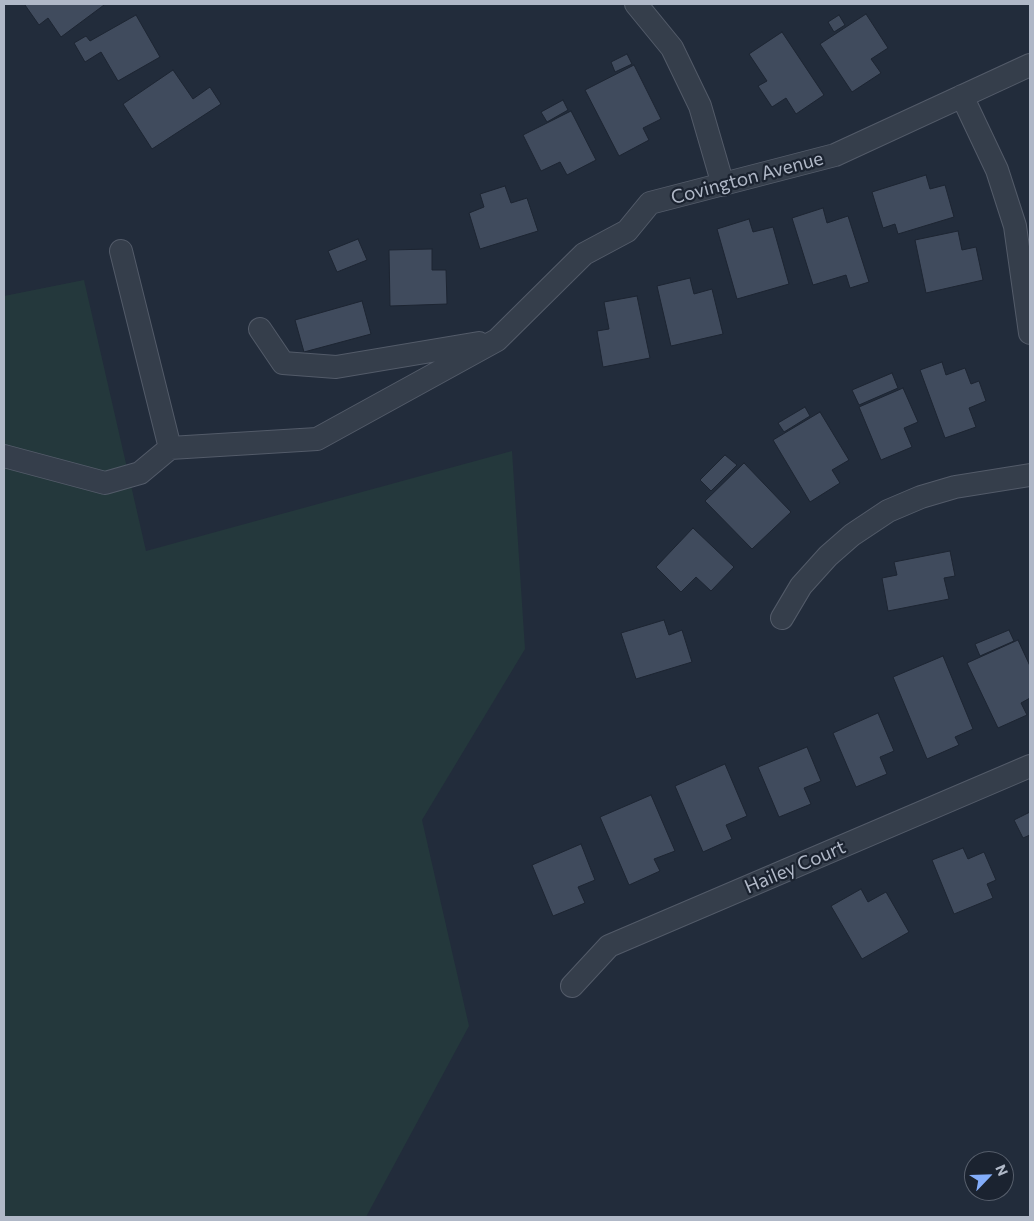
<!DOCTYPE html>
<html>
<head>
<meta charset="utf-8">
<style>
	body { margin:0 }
	#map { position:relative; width:1034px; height:1221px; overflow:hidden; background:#222c3b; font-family:Commissioner,sans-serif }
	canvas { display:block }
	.frame { position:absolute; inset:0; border:5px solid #b0b8c7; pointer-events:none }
	.north { position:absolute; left:964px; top:1151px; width:50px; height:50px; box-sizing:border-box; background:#1b2330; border:1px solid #575f6c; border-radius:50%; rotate:66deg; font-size:14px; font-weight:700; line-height:20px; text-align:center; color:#b0b8c7 }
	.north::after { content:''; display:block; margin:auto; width:18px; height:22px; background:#83adfa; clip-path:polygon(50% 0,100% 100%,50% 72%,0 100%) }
</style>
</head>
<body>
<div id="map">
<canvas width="1034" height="1221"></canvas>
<div class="frame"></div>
<div class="north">N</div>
</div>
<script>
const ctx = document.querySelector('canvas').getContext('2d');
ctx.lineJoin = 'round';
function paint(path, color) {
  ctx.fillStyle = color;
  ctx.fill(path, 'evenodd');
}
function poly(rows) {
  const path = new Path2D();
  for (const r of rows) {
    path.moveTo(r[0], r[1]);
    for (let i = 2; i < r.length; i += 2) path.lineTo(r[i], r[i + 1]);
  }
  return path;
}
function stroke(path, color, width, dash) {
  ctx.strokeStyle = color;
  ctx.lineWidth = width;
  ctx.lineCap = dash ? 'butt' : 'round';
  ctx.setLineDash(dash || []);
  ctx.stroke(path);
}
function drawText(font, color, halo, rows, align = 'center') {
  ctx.font = font + ' Commissioner,sans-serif';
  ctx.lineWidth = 4.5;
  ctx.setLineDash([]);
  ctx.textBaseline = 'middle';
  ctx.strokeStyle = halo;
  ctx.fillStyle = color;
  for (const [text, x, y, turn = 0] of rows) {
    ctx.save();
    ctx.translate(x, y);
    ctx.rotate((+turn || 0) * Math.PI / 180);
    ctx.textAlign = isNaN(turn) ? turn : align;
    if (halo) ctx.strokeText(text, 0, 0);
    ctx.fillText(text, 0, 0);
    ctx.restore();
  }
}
paint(poly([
	[84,280,146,551,512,451,525,649,422,820,469,1026,366,1217,4,1217,4,296]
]), '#24383c');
const building = poly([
	[26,4,103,4,104,5,61,37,48,18,39,25,25,5,26,4],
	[866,14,888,48,871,59,881,73,852,92,820,44,866,14],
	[136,15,160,57,118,81,101,52,85,62,74,43,86,36,90,41,136,15],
	[839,15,845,25,834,32,828,22,839,15],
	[782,32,824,95,796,114,786,98,772,107,758,86,767,81,749,54,782,32],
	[627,54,632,64,615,72,611,62,627,54],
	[634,65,661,119,643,128,649,140,619,156,585,90,634,65],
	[173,70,193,99,210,87,221,104,152,149,123,104,173,70],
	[563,100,568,110,547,122,541,112,563,100],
	[571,111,596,160,567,175,560,162,541,171,523,135,571,111],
	[926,175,930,189,945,185,954,217,898,234,895,224,883,228,872,192,926,175],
	[505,186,511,203,527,198,538,231,480,249,469,213,484,207,480,194,505,186],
	[823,208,827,223,848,216,869,282,850,288,846,275,813,285,792,218,823,208],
	[749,219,753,232,773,227,789,284,737,299,717,229,749,219],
	[958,231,962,250,976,247,983,280,926,293,915,240,958,231],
	[358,239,367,260,337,272,328,251,358,239],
	[432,249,432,270,446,270,447,304,390,306,389,250,432,249],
	[690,278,694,294,712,289,723,334,671,346,657,286,690,278],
	[637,296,650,358,603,367,597,331,609,329,604,302,637,296],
	[362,301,371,334,304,352,295,320,362,301],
	[942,362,946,375,965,368,971,384,979,381,986,401,969,408,976,427,945,438,920,370,942,362],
	[892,373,898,388,859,405,852,390,892,373],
	[903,388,918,422,904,428,912,447,881,460,859,407,903,388],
	[805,407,810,416,784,432,778,423,805,407],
	[820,412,849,460,832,470,840,483,810,502,773,440,820,412],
	[725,455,737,465,711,491,700,480,725,455],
	[744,463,791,512,752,549,705,501,744,463],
	[693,528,734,567,711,591,696,577,681,592,656,567,693,528],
	[950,551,955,576,944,578,949,599,888,611,882,578,897,575,894,562,950,551],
	[664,620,669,635,682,630,692,662,636,679,621,633,664,620],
	[1009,630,1014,641,980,656,975,644,1009,630],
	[1018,640,1030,666,1030,698,1021,703,1027,715,998,728,967,663,1018,640],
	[943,656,973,729,955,737,959,745,927,759,893,677,943,656],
	[878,713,894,751,880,757,887,774,856,787,833,733,878,713],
	[807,747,821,781,804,788,811,804,779,817,758,767,807,747],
	[725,764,747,816,726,825,732,839,703,852,675,786,725,764],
	[651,795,675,851,654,859,660,871,629,885,600,817,651,795],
	[1030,812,1030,835,1023,838,1014,820,1030,812],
	[581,844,595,880,578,887,585,903,553,916,532,865,581,844],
	[963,848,968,859,984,852,996,880,987,884,993,898,954,914,932,860,963,848],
	[861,889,868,902,886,892,909,932,862,959,831,906,861,889]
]);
paint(building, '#404b5d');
stroke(building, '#1d2532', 1);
const street = poly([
	[636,4,672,48,700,106,723,185],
	[962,96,997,170,1015,226,1030,333],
	[121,251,170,448],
	[260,329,283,363,336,367,479,343],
	[4,456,105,483,140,473,170,448,317,439,497,340,584,254,627,231,650,203,835,155,1030,65],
	[782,618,801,586,828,556,852,535,888,511,921,497,955,487,1030,475],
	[572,986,609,946,1030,766]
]);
stroke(street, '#535b69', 24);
stroke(street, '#353e4b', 22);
drawText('19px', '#b0b8c7', '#1b2330', [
	["Covington Avenue",747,178,-15],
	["Hailey Court",795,867,-23]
]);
</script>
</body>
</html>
